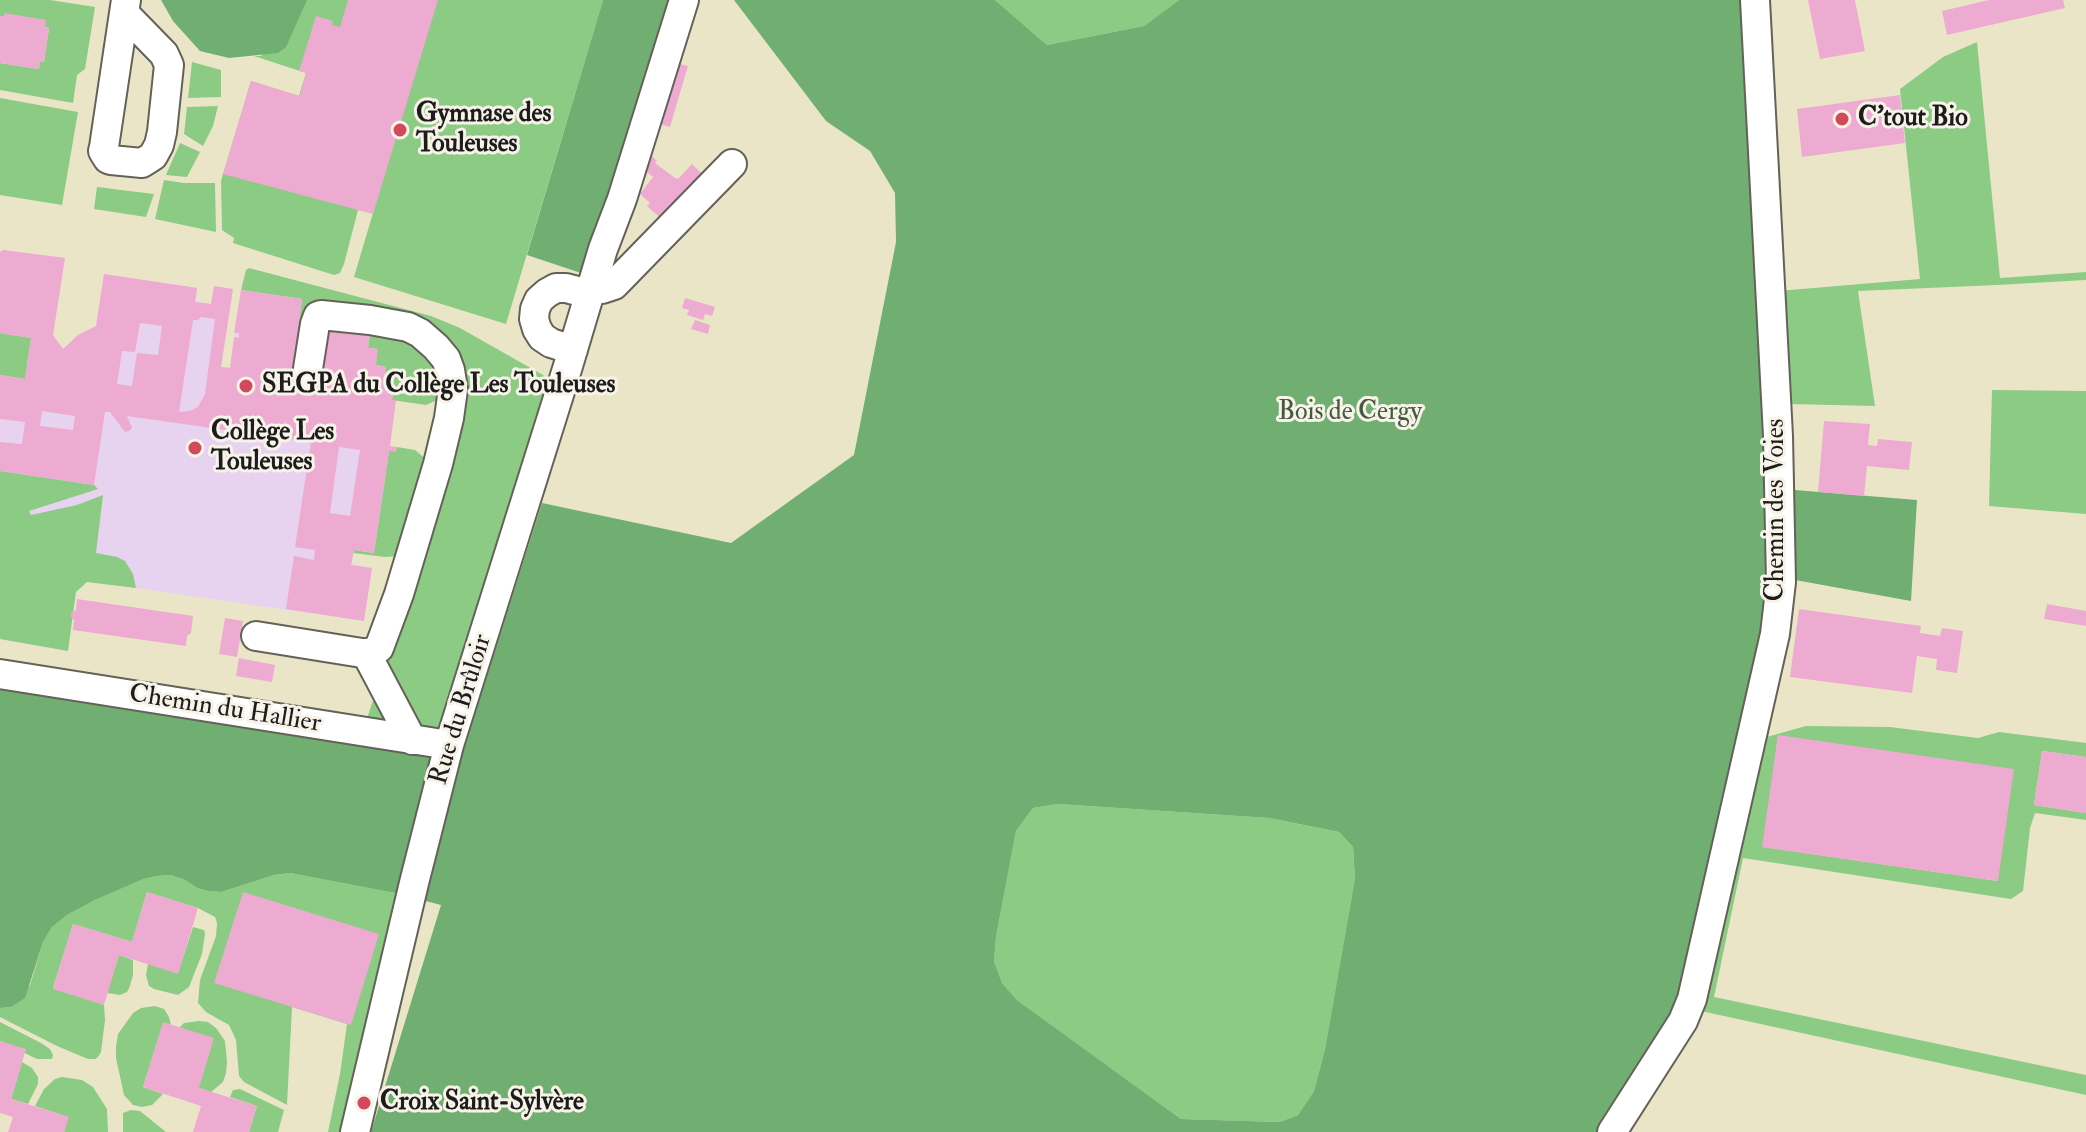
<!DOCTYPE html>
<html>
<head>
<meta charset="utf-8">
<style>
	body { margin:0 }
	canvas { display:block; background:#ebe5c8 }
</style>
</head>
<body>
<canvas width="2086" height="1132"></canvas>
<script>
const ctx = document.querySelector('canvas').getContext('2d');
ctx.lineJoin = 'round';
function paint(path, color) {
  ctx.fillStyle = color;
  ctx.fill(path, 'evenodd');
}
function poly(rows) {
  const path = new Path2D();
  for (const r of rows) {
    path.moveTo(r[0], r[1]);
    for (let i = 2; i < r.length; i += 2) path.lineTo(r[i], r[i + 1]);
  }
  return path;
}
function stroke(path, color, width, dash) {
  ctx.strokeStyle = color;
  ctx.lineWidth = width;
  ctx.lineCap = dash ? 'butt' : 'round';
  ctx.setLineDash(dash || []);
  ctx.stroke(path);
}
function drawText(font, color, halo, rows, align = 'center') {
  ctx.font = font + ' "IM FELL Double Pica",serif';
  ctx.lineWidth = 6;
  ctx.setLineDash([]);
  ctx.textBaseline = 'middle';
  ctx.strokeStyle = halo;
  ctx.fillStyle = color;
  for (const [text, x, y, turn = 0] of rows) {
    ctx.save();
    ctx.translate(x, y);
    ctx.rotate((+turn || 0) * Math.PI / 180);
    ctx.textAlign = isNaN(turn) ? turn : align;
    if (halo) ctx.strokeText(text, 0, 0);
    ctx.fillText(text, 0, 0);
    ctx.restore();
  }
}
paint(poly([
	[3,250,65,258,53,335,63,349,78,335,96,326,104,274,197,288,196,301,211,304,214,286,233,289,221,367,230,367,241,290,302,299,291,377,370,333,395,384,393,400,396,400,374,553,354,550,352,564,372,568,364,621,87,581,76,592,68,651,0,639,0,375,25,378,30,338,0,333,0,252]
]), '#e7d2ef');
paint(poly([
	[0,0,50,0,95,7,85,69,77,75,73,103,0,90,0,63,39,69,40,61,44,62,49,28,45,27,45,20,5,14,4,16,0,16],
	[307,0,603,0,506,324,354,277,373,213,358,210,344,264,340,273,334,275,233,243,234,238,222,230,221,181,251,81,299,96,306,73,254,56,261,56,301,9],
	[995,0,1179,0,1144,26,1047,45],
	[1977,42,2000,278,2086,272,2086,280,1997,285,1858,291,1875,406,1789,404,1778,291,1920,279,1900,89,1943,57],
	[192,62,221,70,221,97,188,98],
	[0,98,78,112,62,205,0,195],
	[218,106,213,126,203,146,184,134,187,107],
	[180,143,200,152,187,177,166,175],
	[164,180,184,183,215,183,216,232,155,219],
	[97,187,154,194,146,217,94,209],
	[249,268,431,316,460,328,543,375,549,381,438,752,360,739,414,579,455,373,376,316,302,379,291,377,302,299,241,290,246,270],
	[320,325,406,333,433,352,440,393,435,401,426,405,392,400,395,384,384,382,386,367,376,365,377,349,368,348,370,333,319,382,312,381],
	[0,333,31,338,25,379,0,375],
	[1992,390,2086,391,2086,514,1989,506],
	[397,447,415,450,427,460,401,556,385,557,353,553,354,550,374,553,389,451],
	[0,471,94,485,98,489,29,511,31,515,77,505,103,495,96,553,117,557,125,561,133,574,136,588,87,582,76,592,68,651,0,639],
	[1806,726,1890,727,1978,738,1999,732,2086,743,2086,757,2042,751,2034,805,2086,813,2086,820,2035,813,2030,828,2023,891,2011,899,1743,858,1714,997,2086,1075,2086,1095,1701,1011,1756,740],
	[1778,736,1998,881,1763,847],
	[1058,804,1269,818,1339,832,1353,847,1355,878,1325,1049,1314,1091,1298,1115,1280,1122,1181,1119,1017,1000,1002,983,994,961,996,937,1016,831,1033,808],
	[290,873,395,893,398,937,344,1132,328,1132,340,1074,347,1024,292,1007,287,1105,244,1082,239,1076,236,1040,229,1025,206,1012,198,1003,200,980,216,936,217,923,215,917,198,908,147,892,132,942,73,924,53,988,104,1005,105,1020,101,1052,98,1057,95,1059,88,1059,57,1046,0,1017,0,1008,11,1007,30,985,43,942,52,927,67,915,95,900,142,879,157,876,171,875,185,880,197,888,208,891,221,892,274,875],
	[193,927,204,930,205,934,202,954,189,987,178,995,154,989,149,986,146,975,148,964,178,973],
	[119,955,133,960,133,975,130,986,127,992,120,995,107,993],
	[155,1006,164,1009,169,1017,171,1025,163,1023,143,1087,163,1094,152,1105,142,1107,133,1105,124,1095,116,1058,116,1047,118,1034,133,1013,141,1008],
	[199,1021,208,1022,216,1028,225,1041,227,1062,226,1073,223,1082,211,1092,199,1088,180,1027,184,1023],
	[0,1022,41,1043,50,1049,53,1055,52,1059,37,1059,0,1041],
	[22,1062,32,1068,38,1077,38,1084,28,1104,11,1099],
	[62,1077,82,1080,93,1087,107,1109,108,1132,64,1132,68,1117,35,1106,44,1089,55,1079],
	[240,1089,284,1110,278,1132,249,1132,257,1106,230,1097,233,1090],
	[131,1110,140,1111,166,1132,123,1132,123,1113]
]), '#8bcb83');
paint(poly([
	[161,0,307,0,286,47,278,53,229,58,200,51,173,21],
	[603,0,675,0,587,275,527,255],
	[734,0,995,0,1047,45,1144,26,1179,0,1742,0,1760,192,1766,622,1697,986,1606,1132,371,1132,441,905,395,893,290,873,274,875,221,892,208,891,197,888,185,880,171,875,157,876,143,879,95,900,67,915,52,927,43,942,25,998,11,1007,0,1008,0,684,462,755,542,503,731,543,854,455,896,242,895,193,870,151,826,121],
	[1058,804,1269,818,1339,832,1353,847,1355,878,1325,1049,1314,1091,1298,1115,1280,1122,1181,1119,1017,1000,1002,983,994,961,996,937,1016,831,1033,808],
	[1794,471,1795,490,1917,500,1911,601,1784,578,1785,482]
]), '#70af71');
paint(poly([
	[348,0,438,0,373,214,223,174,251,81,300,96,306,73,299,71,316,16,333,21,332,25,340,27],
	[1808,0,1855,0,1865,51,1820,59],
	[1989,0,2063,0,2065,8,1947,35,1942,11],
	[4,13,46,20,45,27,49,28,44,62,40,61,39,69,0,63,0,16,4,16],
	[672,62,688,66,670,127,654,122],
	[1900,95,1905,143,1802,157,1797,109],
	[646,150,657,161,655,163,675,178,678,179,692,164,707,179,666,223,647,206,650,203,640,194,653,177,640,166],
	[3,250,65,258,53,335,63,349,78,335,96,326,104,274,197,288,195,302,211,304,214,286,233,289,221,367,230,368,234,337,239,338,239,333,234,333,241,290,302,299,296,348,299,353,297,361,293,363,290,377,319,382,328,326,370,333,368,348,378,349,376,365,386,367,384,382,395,384,392,400,396,400,390,446,397,447,396,452,389,451,374,553,354,550,351,565,372,568,364,621,286,609,294,556,314,560,315,550,295,547,311,442,127,416,132,428,129,431,125,432,110,412,105,412,94,485,0,471,0,442,22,444,25,422,0,419,0,375,25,379,31,338,0,333,0,252],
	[201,317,215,319,205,394,198,407,190,411,179,412,193,320,198,320],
	[140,323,162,326,158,355,137,353,132,386,117,384,122,351,135,352],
	[42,411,75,416,73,430,40,426],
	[339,447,360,450,350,516,330,513],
	[685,298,715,307,712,316,705,314,703,320,687,315,689,310,682,308],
	[695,320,710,325,708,334,691,329],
	[1824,421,1870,424,1868,445,1877,446,1878,439,1912,442,1909,470,1867,466,1864,496,1818,492],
	[77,599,193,616,191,633,187,636,186,646,73,630,74,620,71,617,71,613,76,610],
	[2047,604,2086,611,2086,626,2044,619],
	[1799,609,1921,626,1920,633,1940,636,1942,628,1963,631,1957,673,1936,670,1937,659,1917,656,1912,693,1790,677],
	[225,618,243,621,237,657,219,654],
	[239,658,275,665,272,682,236,676],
	[1778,735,2014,769,1998,881,1762,847],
	[2042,751,2086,757,2086,813,2034,805],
	[147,892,198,908,178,974,119,955,104,1005,53,989,73,924,132,942],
	[243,892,379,934,351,1025,214,983],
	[163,1022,214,1038,199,1088,257,1106,249,1132,193,1132,201,1106,143,1087],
	[0,1041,26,1049,11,1099,69,1117,64,1132,8,1132,13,1117,0,1113]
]), '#edabd2');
const minor = poly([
	[124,13,164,54,169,65,162,132,159,145,153,156,142,163,111,160,108,159,103,151,104,147,124,13,126,0],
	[591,289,602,289,614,285,732,164],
	[573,350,551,343,542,337,537,329,534,319,535,309,539,300,547,293,556,288,566,288,589,294],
	[256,636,362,653,370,653,379,648,399,594,438,464,449,418,453,389,450,370,446,359,436,347,420,333,408,327,370,320,321,315,318,316,315,324,307,375],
	[366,653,412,740],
	[0,674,449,745],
	[355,1132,414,883,449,745,568,366,603,249,622,199,684,0],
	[1612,1132,1683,1021,1692,999,1775,634,1781,582,1778,436,1755,0]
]);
stroke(minor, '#646258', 32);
stroke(minor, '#fff', 28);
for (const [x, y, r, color] of [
	[1842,119,8,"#d1495b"],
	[400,130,8,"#d1495b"],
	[246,386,8,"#d1495b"],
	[195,448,8,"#d1495b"],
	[364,1103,8,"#d1495b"]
]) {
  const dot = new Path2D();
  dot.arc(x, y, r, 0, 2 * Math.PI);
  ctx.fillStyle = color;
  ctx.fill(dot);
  stroke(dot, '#f7f3e8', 3);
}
drawText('bold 26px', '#1c1c1c', '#f7f3e8', [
	["Gymnase des",416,115],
	["Touleuses",416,145],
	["C'tout Bio",1858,119],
	["SEGPA du Collège Les Touleuses",262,386],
	["Collège Les",211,433],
	["Touleuses",211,463],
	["Croix Saint-Sylvère",380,1103]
], 'left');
drawText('26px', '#435940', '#f7f3e8', [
	["Bois de Cergy",1350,413]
]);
drawText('26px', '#1c1c1c', '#f7f3e8', [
	["Chemin des Voies",1777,510,-90],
	["Chemin du Hallier",225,710,9],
	["Rue du Brûloir",462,710,-73]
]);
</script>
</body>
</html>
